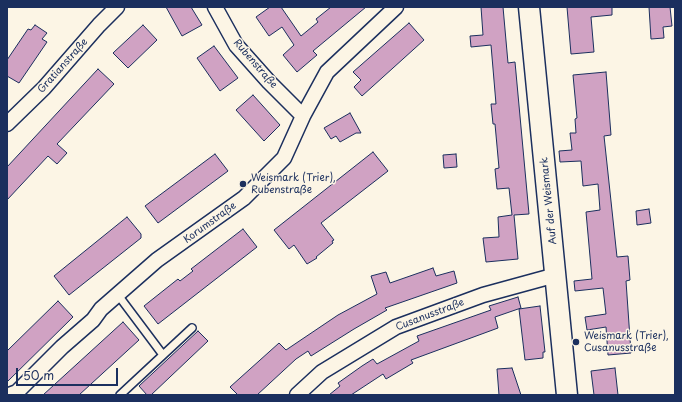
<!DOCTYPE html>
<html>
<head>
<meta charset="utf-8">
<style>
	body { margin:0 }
	#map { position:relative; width:682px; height:402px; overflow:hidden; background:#fcf5e5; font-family:"Playpen Sans",sans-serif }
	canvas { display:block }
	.frame { position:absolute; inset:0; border:8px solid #1b2f5e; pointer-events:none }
	.scale { position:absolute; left:16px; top:368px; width:102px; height:18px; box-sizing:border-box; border:2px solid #1b2f5e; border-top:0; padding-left:5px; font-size:12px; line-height:14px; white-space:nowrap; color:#1b2f5e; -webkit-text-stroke:3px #fcf5e5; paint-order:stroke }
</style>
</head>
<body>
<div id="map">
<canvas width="682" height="402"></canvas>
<div class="frame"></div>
<div class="scale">50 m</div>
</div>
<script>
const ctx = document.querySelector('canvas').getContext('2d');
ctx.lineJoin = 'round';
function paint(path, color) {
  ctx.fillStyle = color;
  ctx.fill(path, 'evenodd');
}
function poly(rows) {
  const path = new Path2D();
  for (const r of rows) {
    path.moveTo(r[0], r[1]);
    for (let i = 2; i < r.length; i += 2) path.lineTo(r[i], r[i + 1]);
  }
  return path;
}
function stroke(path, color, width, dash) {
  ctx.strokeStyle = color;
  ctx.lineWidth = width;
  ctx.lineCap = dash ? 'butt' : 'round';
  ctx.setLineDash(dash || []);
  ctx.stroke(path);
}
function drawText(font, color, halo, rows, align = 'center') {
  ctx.font = font + ' "Playpen Sans",sans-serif';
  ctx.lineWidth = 3;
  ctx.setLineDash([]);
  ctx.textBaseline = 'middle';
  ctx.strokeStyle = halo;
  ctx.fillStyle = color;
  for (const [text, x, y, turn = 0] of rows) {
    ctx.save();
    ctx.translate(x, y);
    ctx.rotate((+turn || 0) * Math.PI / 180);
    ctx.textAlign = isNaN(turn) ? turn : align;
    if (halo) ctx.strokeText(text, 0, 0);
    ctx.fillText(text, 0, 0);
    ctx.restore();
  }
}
const building = poly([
	[166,7,191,7,202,25,182,36,166,7],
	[270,7,281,7,301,36,318,22,316,19,331,7,366,7,313,51,317,55,297,72,283,55,294,45,282,27,269,36,256,17,270,7],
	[481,7,503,7,508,63,515,62,529,214,514,215,518,259,486,262,483,238,499,237,498,217,512,215,509,188,497,189,495,169,499,168,495,124,493,124,491,104,496,104,491,45,471,47,470,36,483,35,481,7],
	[567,7,612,7,612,15,591,17,594,52,571,54,567,7],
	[649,7,670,7,672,26,663,27,664,38,651,39,649,7],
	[409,23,424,40,362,96,354,87,361,80,353,72,409,23],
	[35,25,47,33,42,39,47,42,19,83,7,76,7,60,28,29,31,30,35,25],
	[143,25,157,40,128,68,113,53,143,25],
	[214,46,238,78,220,91,197,58,214,46],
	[98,69,114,84,57,144,67,153,57,164,48,156,7,200,7,167,98,69],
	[606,72,611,135,604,136,617,257,628,256,630,280,626,281,631,353,608,355,606,327,587,330,585,317,606,314,603,288,575,291,574,281,592,279,586,212,600,210,598,184,583,186,581,161,560,162,559,151,572,150,570,133,576,133,575,119,577,118,573,75,606,72],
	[253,95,280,125,264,141,236,110,253,95],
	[350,113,361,133,356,133,340,142,336,136,331,139,324,128,350,113],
	[373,152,388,171,321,223,334,240,332,241,333,243,316,257,317,258,307,264,294,245,289,249,274,230,373,152],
	[215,154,228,171,158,223,145,206,215,154],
	[456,154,457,167,444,168,443,155,456,154],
	[649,209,651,223,637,225,636,211,649,209],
	[127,217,141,234,141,238,69,295,54,276,127,217],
	[243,229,257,247,158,324,144,306,178,279,180,281,193,271,191,269,243,229],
	[433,268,436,276,454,271,457,283,385,308,387,310,354,329,311,356,308,351,296,359,257,395,238,395,230,387,279,343,286,350,338,315,377,294,371,276,386,272,390,283,433,268],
	[518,297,521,308,495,317,498,328,411,360,413,363,386,379,383,374,351,395,329,395,340,386,338,383,362,366,373,359,377,364,419,341,417,336,491,310,489,306,518,297],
	[58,301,73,317,7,382,7,351,58,301],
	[540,306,545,352,543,352,543,358,525,360,519,309,540,306],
	[123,322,139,340,79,395,43,395,123,322],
	[198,331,208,341,151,395,147,395,139,386,198,331],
	[512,368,521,395,499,395,497,369,512,368],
	[615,368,618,395,594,395,591,371,615,368]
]);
paint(building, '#d0a2c3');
stroke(building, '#1b2f5e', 1);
const lane = poly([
	[118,295,163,355],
	[120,395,192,328]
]);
const street = poly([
	[215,7,236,45,269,82,303,116],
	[7,124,44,88,99,25,117,7],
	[9,395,17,392,62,347,93,320,101,309,157,260,244,198,284,158,303,116,327,72,396,7],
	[297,395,322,372,396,327,483,295,556,275]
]);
const secondary = poly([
	[529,7,567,395]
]);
stroke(lane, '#1b2f5e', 10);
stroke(street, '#1b2f5e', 17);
stroke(secondary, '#1b2f5e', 23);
stroke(lane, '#fcf5e5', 7);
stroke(street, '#fcf5e5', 14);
stroke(secondary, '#fcf5e5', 20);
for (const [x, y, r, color] of [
	[243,184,4,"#1b2f5e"],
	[576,342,4,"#1b2f5e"]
]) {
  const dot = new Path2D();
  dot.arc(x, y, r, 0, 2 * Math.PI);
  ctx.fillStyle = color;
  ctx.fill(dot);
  stroke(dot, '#fcf5e5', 1.5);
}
drawText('10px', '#1b2f5e', '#fcf5e5', [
	["Rubenstraße",255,64,49],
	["Gratianstraße",63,66,-48],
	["Auf der Weismark",549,201,-96],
	["Korumstraße",210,223,-36],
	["Cusanusstraße",430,315,-21]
]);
drawText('10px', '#1b2f5e', '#fcf5e5', [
	["Weismark (Trier),",251,178],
	["Rubenstraße",251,190],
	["Weismark (Trier),",584,336],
	["Cusanusstraße",584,348]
], 'left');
</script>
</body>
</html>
